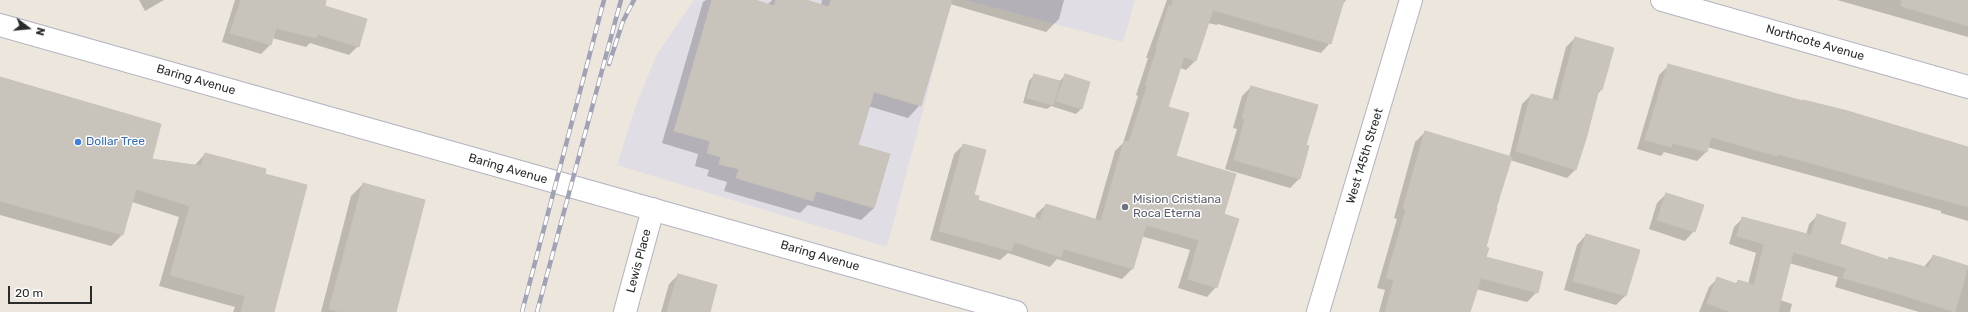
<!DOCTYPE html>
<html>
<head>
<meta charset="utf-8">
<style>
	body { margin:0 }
	#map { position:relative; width:1968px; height:312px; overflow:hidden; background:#ece6dd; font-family:Rubik,sans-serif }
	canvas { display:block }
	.north { position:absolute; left:8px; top:8px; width:40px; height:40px; -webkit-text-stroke:3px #fff; paint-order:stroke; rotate:106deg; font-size:11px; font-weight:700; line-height:16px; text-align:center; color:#2b2b2b }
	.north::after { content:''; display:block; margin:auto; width:14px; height:18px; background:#2b2b2b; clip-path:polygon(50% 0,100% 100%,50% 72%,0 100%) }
	.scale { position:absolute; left:8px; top:286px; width:84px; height:18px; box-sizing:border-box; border:2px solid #2b2b2b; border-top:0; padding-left:5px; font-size:12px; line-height:14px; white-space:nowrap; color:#2b2b2b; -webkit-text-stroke:3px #fff; paint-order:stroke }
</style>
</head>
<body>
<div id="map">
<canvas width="1968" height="312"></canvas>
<div class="north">N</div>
<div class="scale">20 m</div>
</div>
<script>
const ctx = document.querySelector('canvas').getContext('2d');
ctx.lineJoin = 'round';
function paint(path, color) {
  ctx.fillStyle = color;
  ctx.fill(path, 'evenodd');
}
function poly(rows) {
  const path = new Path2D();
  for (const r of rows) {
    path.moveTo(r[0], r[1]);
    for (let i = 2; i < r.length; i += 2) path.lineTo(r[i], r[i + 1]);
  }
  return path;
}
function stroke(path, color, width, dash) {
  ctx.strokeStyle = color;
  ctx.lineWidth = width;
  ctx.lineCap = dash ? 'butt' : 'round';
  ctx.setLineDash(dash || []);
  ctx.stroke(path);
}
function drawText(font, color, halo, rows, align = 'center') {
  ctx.font = font + ' Rubik,sans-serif';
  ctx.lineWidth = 3;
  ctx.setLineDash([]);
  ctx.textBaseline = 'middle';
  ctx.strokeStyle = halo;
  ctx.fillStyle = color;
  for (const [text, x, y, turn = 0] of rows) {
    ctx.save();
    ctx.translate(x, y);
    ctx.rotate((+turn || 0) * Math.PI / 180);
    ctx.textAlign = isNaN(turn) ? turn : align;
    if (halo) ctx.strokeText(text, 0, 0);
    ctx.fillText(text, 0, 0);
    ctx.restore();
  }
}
paint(poly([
	[694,0,952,0,887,247,617,165,635,108,656,56],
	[965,0,1135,0,1123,42]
]), '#e0dde5');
paint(poly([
	[139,0,164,0,145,11],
	[235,0,325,0,324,7,358,46,349,55,310,43,306,47,272,38,270,45,261,54,222,42],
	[706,0,751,0,767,5,772,0,803,0,821,5,822,0,1064,0,1059,19,1046,32,950,4,920,105,908,118,868,106,857,146,874,208,861,220,808,205,800,213,724,191,727,182,707,176,709,170,695,166,698,154,662,143,703,2],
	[1167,0,1346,0,1340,8,1330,43,1321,53,1218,24,1217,25,1208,23,1195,61,1186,70,1180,68,1167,107,1175,156,1222,215,1216,287,1207,297,1178,288,1190,250,1141,236,1132,269,1122,279,1057,259,1050,267,1008,253,1000,260,930,240,954,154,963,145,973,196,976,201,1035,219,1036,214,1046,205,1095,220,1115,151,1123,143,1138,96,1136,95,1148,58,1146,58],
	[1837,0,1968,0,1968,37],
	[1575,38,1601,90,1597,95,1575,170,1567,178,1510,160,1485,248,1484,258,1537,292,1527,302,1476,289,1469,312,1379,312,1385,290,1377,288,1397,219,1394,218,1415,142,1425,132,1509,158,1522,104,1531,95,1552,101,1566,47],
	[1668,66,1968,148,1968,221,1941,213,1941,211,1707,147,1706,152,1697,161,1664,152,1661,156,1637,149,1659,75],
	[1034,75,1059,82,1065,75,1089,83,1081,109,1076,114,1051,106,1047,109,1023,103,1029,81],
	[0,80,150,160,194,166,205,154,264,174,306,186,274,312,233,312,235,307,159,286,179,217,132,202,122,235,111,246,0,215],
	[1251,87,1305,146,1308,147,1299,179,1290,188,1225,169,1237,129,1233,128,1242,96],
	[363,184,395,312,321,312,351,196],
	[1666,194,1694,231,1685,241,1649,229,1657,203],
	[1818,215,1838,245,1887,260,1889,258,1924,267,1933,256,1968,267,1968,312,1919,312,1835,287,1838,277,1789,263,1780,300,1792,304,1790,312,1699,312,1709,287,1718,278,1735,284,1738,281,1748,284,1756,253,1729,244,1734,227,1743,218,1806,235,1809,224],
	[1586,235,1639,251,1625,296,1616,305,1564,290,1577,245],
	[678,275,709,312,661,312,669,284]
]), '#0003');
const building = poly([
	[241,0,326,0,325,6,367,19,359,47,317,34,316,38,276,28,271,45,230,33,241,0],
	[712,0,755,0,774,6,776,0,806,0,829,7,831,0,952,0,921,106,874,92,858,145,890,154,874,208,816,191,813,201,736,178,739,169,719,164,721,157,707,153,710,141,674,131,712,0],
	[1173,0,1344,0,1331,44,1213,10,1196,61,1184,57,1168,107,1189,113,1176,156,1236,174,1224,214,1239,219,1217,288,1188,279,1199,240,1146,225,1133,269,1064,249,1061,257,1014,242,1011,251,939,231,963,144,986,150,974,195,979,196,978,200,1040,220,1046,204,1101,221,1124,141,1129,142,1147,86,1145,85,1157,49,1156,48,1169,5,1172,6,1173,0],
	[1902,0,1968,0,1968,26,1901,6,1902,0],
	[1575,37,1614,48,1602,90,1599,89,1586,139,1576,170,1516,151,1531,94,1558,101,1575,37],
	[1668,64,1803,101,1803,100,1844,110,1968,147,1968,207,1818,165,1778,154,1777,156,1711,137,1707,152,1672,143,1671,147,1645,140,1668,64],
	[1034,74,1060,81,1053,105,1027,98,1034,74],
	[1065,74,1090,82,1082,109,1056,101,1065,74],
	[0,77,161,124,152,159,201,166,205,153,266,169,265,174,307,185,274,312,241,312,245,296,170,275,190,206,136,189,123,235,0,201,0,77],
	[1251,86,1318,105,1306,145,1309,146,1300,179,1234,160,1245,119,1242,118,1251,86],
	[1425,131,1512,157,1496,208,1497,208,1486,247,1489,248,1486,257,1543,272,1538,293,1481,278,1470,312,1385,312,1394,280,1386,278,1406,209,1403,208,1425,131],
	[363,183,425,200,396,312,341,312,329,309,363,183],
	[1666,193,1704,205,1695,232,1657,220,1666,193],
	[1817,214,1846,223,1840,244,1888,260,1889,257,1929,268,1933,255,1968,266,1955,312,1899,294,1843,278,1846,268,1793,252,1778,312,1730,312,1707,303,1717,277,1737,284,1738,280,1754,285,1764,244,1737,236,1742,217,1811,235,1817,214],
	[1586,234,1640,250,1626,296,1573,281,1586,234],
	[678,274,717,285,710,312,667,312,678,274]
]);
paint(building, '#c8c4bb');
stroke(building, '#c8c2b7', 1);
const street = poly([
	[1662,0,1968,87],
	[0,25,1016,312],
	[625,312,653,209]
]);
const secondary = poly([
	[1318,312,1411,0]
]);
stroke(street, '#b1b3be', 24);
stroke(secondary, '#b1b3be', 24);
stroke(street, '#fff', 22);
stroke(secondary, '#fff', 22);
const rail = poly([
	[609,64,623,21,634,0],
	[522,312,604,0],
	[537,312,621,0]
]);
stroke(rail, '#a0a2b5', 4.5);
stroke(rail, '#fff', 3, [9]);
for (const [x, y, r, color] of [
	[78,142,4,"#3f7fe0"],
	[1125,207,4,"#6b7280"]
]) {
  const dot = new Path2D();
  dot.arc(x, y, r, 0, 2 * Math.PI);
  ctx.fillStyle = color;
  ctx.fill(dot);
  stroke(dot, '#fff', 1.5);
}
drawText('12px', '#2b2b2b', '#fff', [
	["Northcote Avenue",1815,43,16],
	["Baring Avenue",196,80,16],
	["West 145th Street",1365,156,-73],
	["Baring Avenue",508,169,16],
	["Baring Avenue",820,256,16],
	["Lewis Place",639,261,-75]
]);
drawText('12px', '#366cbe', '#fff', [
	["Dollar Tree",86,142]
], 'left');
drawText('12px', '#5b616d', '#fff', [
	["Mision Cristiana",1133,200],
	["Roca Eterna",1133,214]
], 'left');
</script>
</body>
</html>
